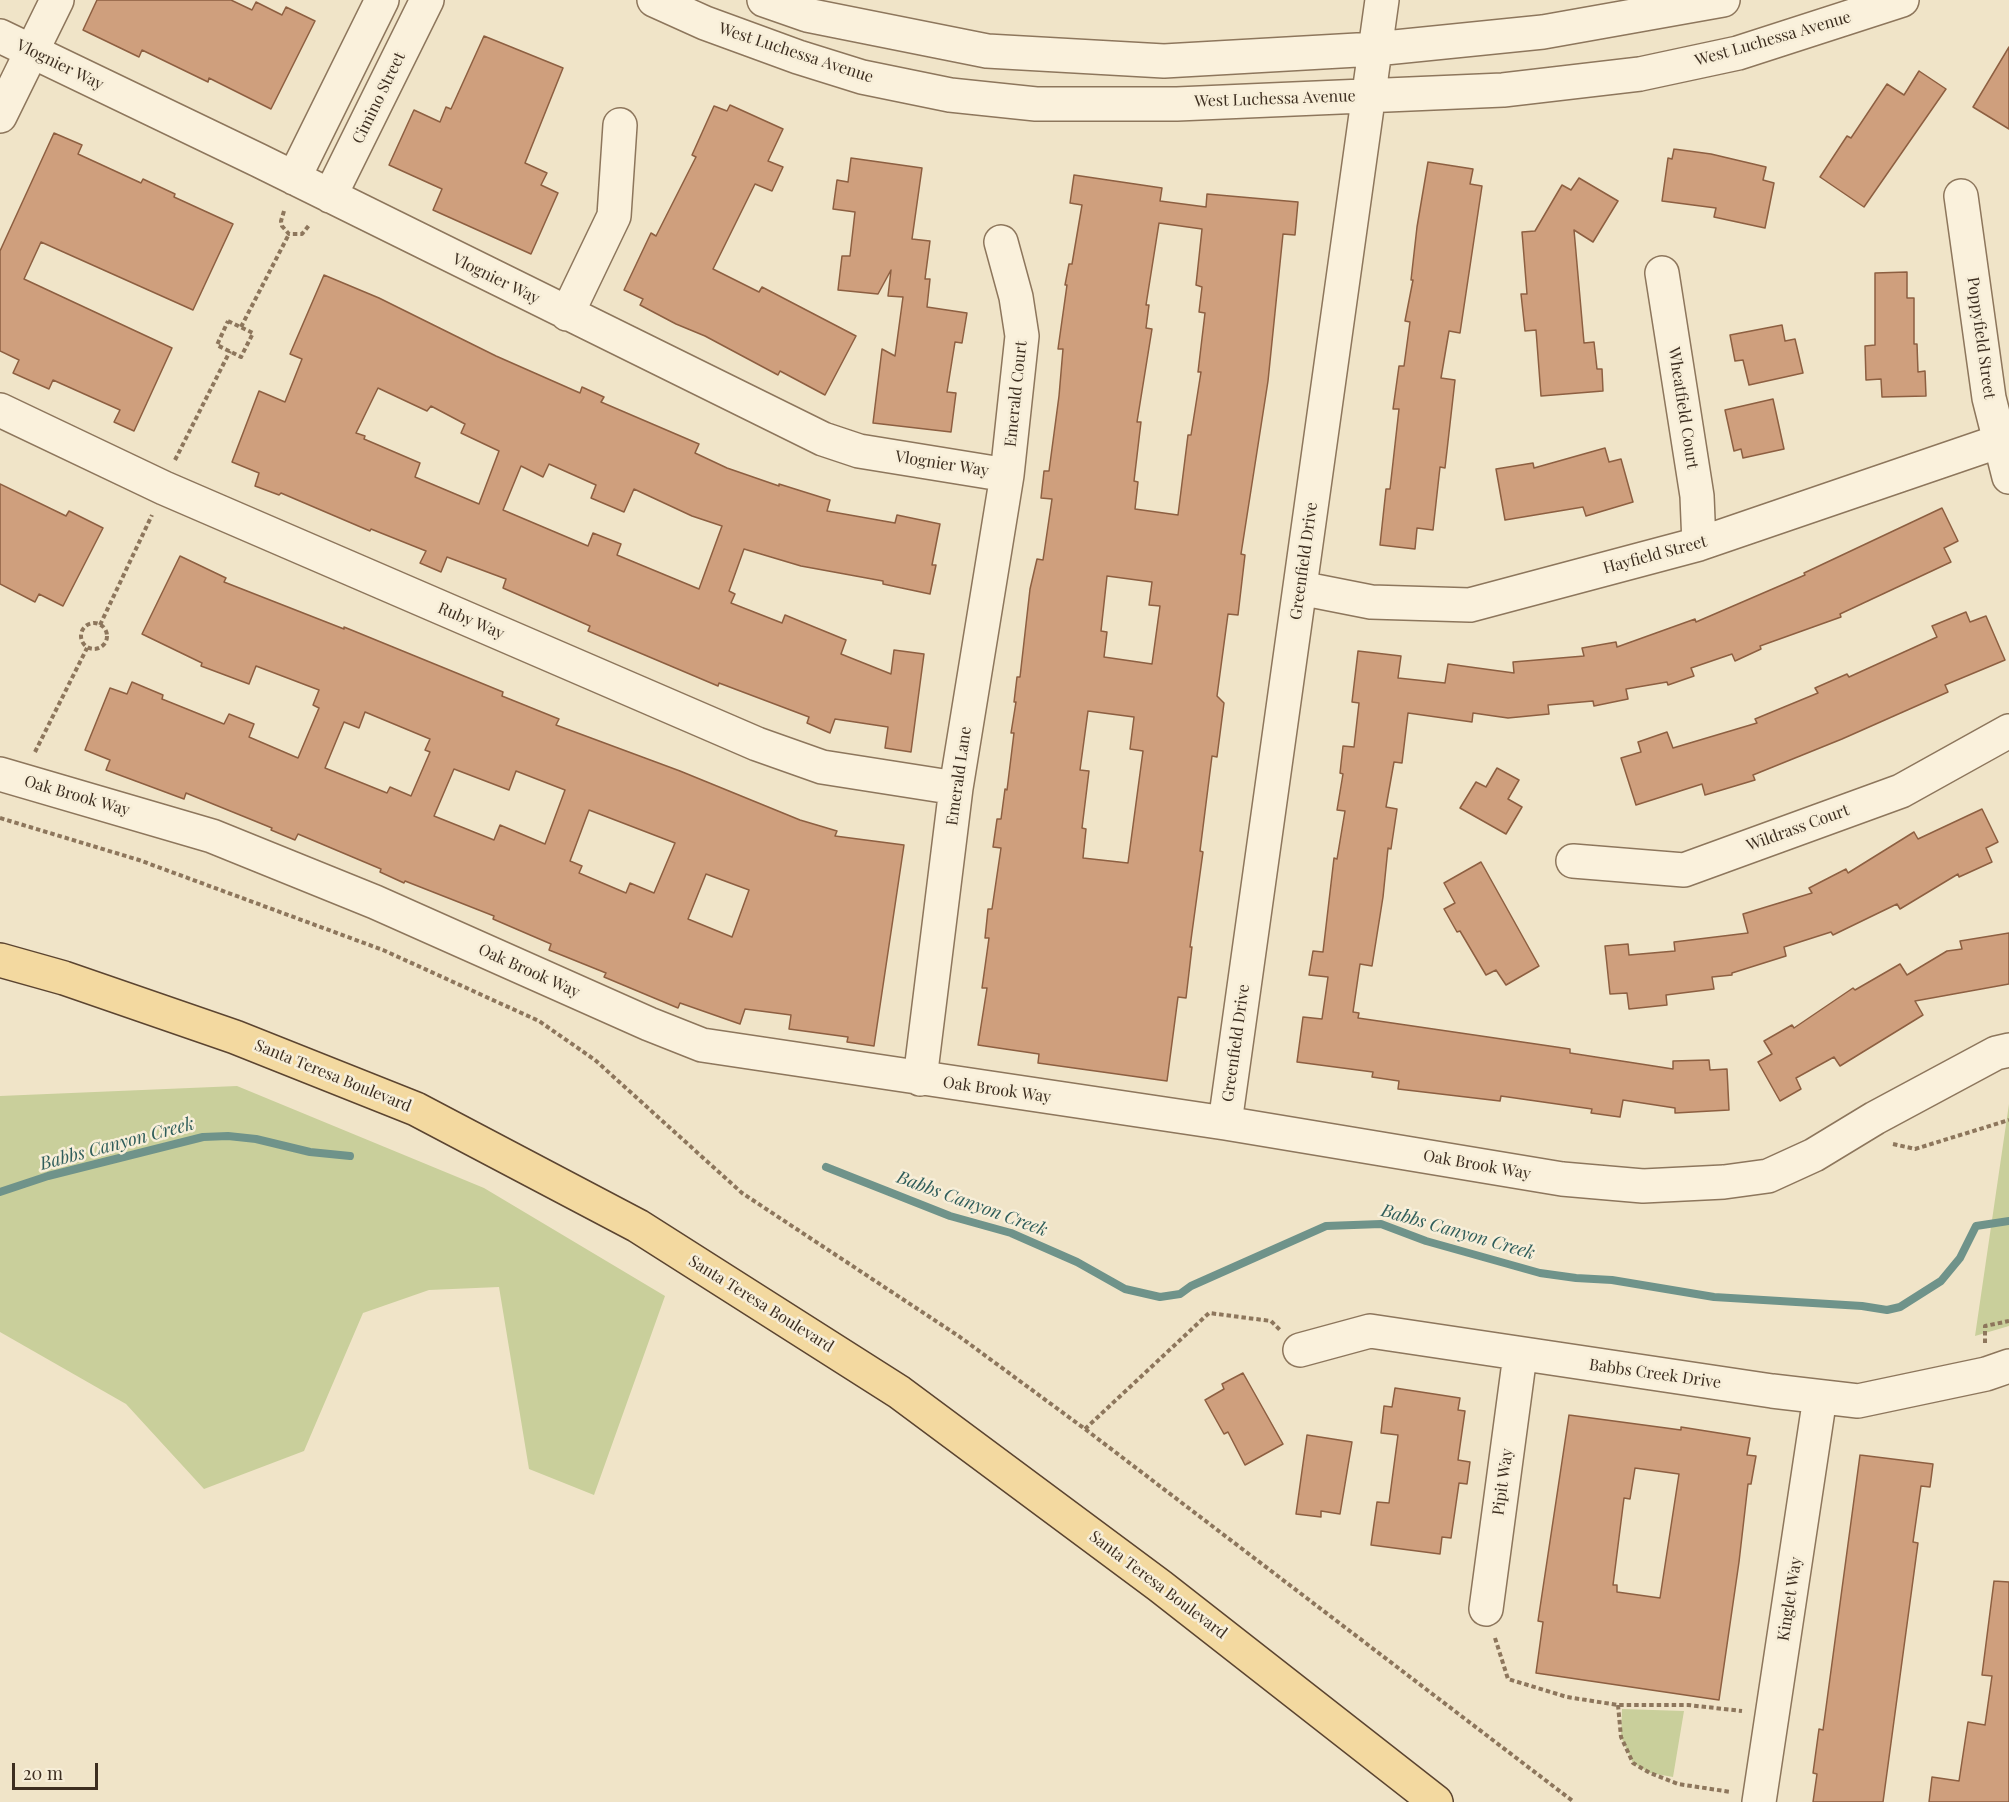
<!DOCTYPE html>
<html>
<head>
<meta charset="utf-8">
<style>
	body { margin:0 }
	#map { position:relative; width:2009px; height:1802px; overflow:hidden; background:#f0e4c8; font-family:"Playfair Display",serif }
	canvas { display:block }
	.scale { position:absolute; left:12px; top:1763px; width:86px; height:27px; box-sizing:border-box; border:3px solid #3d2e20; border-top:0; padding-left:8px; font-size:18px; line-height:21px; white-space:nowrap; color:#3d2e20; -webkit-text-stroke:4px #f7eed8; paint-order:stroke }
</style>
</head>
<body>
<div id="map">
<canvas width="2009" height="1802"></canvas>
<div class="scale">20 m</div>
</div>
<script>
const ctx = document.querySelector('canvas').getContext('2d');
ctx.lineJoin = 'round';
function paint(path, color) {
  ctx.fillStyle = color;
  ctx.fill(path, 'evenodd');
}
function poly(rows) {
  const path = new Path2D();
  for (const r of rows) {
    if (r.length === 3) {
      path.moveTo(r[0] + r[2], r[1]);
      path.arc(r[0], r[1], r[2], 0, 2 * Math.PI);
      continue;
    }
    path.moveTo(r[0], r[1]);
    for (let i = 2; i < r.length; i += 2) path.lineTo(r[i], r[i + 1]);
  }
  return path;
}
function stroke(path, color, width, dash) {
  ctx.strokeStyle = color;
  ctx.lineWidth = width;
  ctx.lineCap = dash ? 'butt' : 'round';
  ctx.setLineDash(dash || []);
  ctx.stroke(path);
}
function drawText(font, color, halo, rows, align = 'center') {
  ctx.font = font + ' "Playfair Display",serif';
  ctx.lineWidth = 5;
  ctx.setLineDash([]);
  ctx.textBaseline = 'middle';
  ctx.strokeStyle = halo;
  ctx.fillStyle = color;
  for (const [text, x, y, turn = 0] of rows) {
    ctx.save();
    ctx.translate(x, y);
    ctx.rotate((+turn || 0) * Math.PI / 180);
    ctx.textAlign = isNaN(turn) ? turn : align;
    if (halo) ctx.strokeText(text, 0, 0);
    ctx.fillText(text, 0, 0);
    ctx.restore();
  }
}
paint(poly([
	[237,1086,484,1188,665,1296,594,1495,529,1469,499,1287,429,1290,363,1313,304,1451,204,1489,126,1404,0,1332,0,1096],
	[2009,1104,2009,1326,1975,1336],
	[1622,1709,1684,1711,1673,1777,1650,1773,1633,1763,1621,1737]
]), '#c9cf9b');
stroke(poly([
	[826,1167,950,1216,1011,1233,1077,1262,1125,1289,1160,1297,1180,1294,1191,1286,1326,1226,1381,1224,1426,1241,1540,1273,1576,1278,1612,1280,1714,1297,1862,1306,1887,1310,1900,1307,1941,1281,1960,1258,1976,1226,2009,1221],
	[0,1192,48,1176,203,1137,228,1136,256,1139,310,1152,350,1156]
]), '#6f938a', 8);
const building = poly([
	[97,0,231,0,252,10,256,2,282,15,286,7,315,21,271,109,209,78,208,82,142,50,139,57,83,30,97,0],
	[484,36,563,68,525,163,547,173,541,185,558,193,531,254,433,210,442,189,389,165,414,110,440,122,446,107,451,109,484,36],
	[2009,47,2009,129,1973,107,2009,47],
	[1919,71,1946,89,1864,207,1820,177,1847,136,1851,138,1887,84,1904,95,1919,71],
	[730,105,783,129,768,161,783,167,772,191,755,184,713,269,759,292,762,287,856,336,825,395,780,371,778,375,705,336,676,324,640,305,643,299,624,290,651,233,656,236,696,157,692,155,714,106,727,111,730,105],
	[54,133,82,145,78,154,141,183,143,179,175,194,174,197,233,224,193,310,41,242,24,279,172,348,134,431,114,422,120,410,53,380,49,389,13,373,19,360,0,351,0,251,54,133],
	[1674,149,1711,154,1766,167,1763,180,1774,183,1765,228,1714,217,1716,208,1662,201,1668,158,1672,159,1674,149],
	[851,158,922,168,912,239,930,241,925,279,930,279,927,307,967,313,962,343,955,342,947,392,956,393,951,432,873,423,882,349,895,356,903,297,888,296,891,270,878,294,838,290,842,256,850,256,855,212,833,209,837,180,848,182,851,158],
	[1428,162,1473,169,1470,184,1482,186,1460,333,1449,331,1441,378,1455,380,1445,468,1440,467,1433,530,1417,528,1415,549,1380,545,1386,489,1390,489,1399,409,1393,409,1399,366,1404,366,1410,322,1405,321,1413,280,1411,280,1417,227,1428,162],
	[1074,175,1162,188,1160,201,1206,207,1207,194,1298,202,1295,235,1283,234,1268,381,1241,554,1245,555,1238,615,1228,614,1217,696,1224,703,1217,757,1212,756,1200,851,1203,852,1190,947,1192,947,1186,998,1178,997,1167,1081,1038,1063,1039,1054,978,1045,987,988,982,988,989,938,985,938,988,909,992,909,1001,848,993,847,997,819,1001,819,1005,789,1007,790,1014,733,1011,733,1016,702,1014,702,1017,677,1020,677,1030,589,1037,559,1043,560,1052,499,1041,498,1044,471,1049,471,1059,396,1063,349,1058,349,1067,285,1065,285,1069,264,1072,264,1082,205,1070,203,1074,175],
	[1159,223,1202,229,1196,285,1202,287,1199,312,1205,313,1198,372,1201,372,1191,435,1188,435,1178,515,1135,509,1138,482,1134,481,1141,422,1137,422,1152,329,1146,328,1149,305,1146,305,1159,223],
	[1107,576,1152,582,1149,605,1160,606,1152,664,1104,657,1107,632,1101,631,1107,576],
	[1088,711,1134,717,1130,749,1143,751,1128,863,1083,858,1086,829,1082,828,1089,771,1080,770,1088,711],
	[1579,178,1618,201,1593,242,1574,230,1584,343,1594,342,1597,369,1602,369,1603,391,1541,396,1536,330,1525,331,1521,294,1527,294,1522,232,1535,231,1562,185,1571,190,1579,178],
	[1907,272,1907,298,1914,298,1914,344,1917,344,1918,372,1925,371,1926,396,1882,397,1881,379,1866,380,1865,346,1875,345,1875,273,1907,272],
	[324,275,379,298,496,356,580,393,582,387,604,397,601,402,699,444,695,453,727,468,779,486,779,484,830,500,827,511,895,523,897,515,940,524,932,565,936,565,930,594,883,584,883,581,801,566,744,549,729,591,735,594,731,603,782,623,785,615,846,640,841,654,891,674,894,650,924,654,911,752,885,748,888,727,835,719,830,733,807,723,809,717,719,683,718,686,588,631,590,626,503,588,506,579,447,557,441,572,420,563,426,551,371,529,370,531,281,493,279,495,255,486,259,473,232,462,259,391,285,402,302,359,290,354,324,275],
	[378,388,427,411,431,406,465,424,461,433,499,451,479,504,415,477,420,463,364,439,365,436,356,433,378,388],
	[549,464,596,485,591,498,624,512,634,489,692,516,722,526,699,589,617,555,621,544,593,533,588,546,503,510,521,466,543,477,549,464],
	[1782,325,1785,341,1795,339,1803,373,1749,385,1743,360,1735,361,1730,335,1782,325],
	[1773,399,1784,449,1743,458,1741,449,1734,451,1725,410,1773,399],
	[1605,448,1609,462,1621,459,1633,502,1586,516,1583,507,1505,520,1496,469,1533,463,1534,468,1605,448],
	[0,484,66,516,69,511,103,528,63,606,39,594,35,602,0,584,0,484],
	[1942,508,1958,541,1944,548,1951,562,1840,614,1841,617,1760,646,1761,649,1735,661,1732,654,1691,668,1694,676,1668,685,1667,682,1626,689,1628,699,1594,706,1593,701,1548,705,1549,714,1508,718,1473,713,1472,722,1408,713,1402,763,1394,762,1386,807,1397,809,1391,849,1388,848,1383,897,1372,966,1360,964,1353,1012,1359,1013,1358,1018,1570,1049,1570,1053,1673,1069,1673,1061,1709,1060,1710,1070,1727,1069,1729,1110,1675,1113,1675,1108,1623,1100,1620,1117,1591,1113,1592,1109,1501,1096,1500,1101,1398,1089,1399,1081,1372,1077,1373,1072,1297,1062,1303,1017,1322,1019,1328,977,1309,975,1313,951,1323,952,1334,858,1337,859,1345,811,1337,810,1343,774,1340,773,1343,746,1354,747,1359,703,1352,702,1358,651,1401,656,1398,678,1445,683,1448,664,1514,673,1513,662,1584,656,1582,648,1616,642,1617,647,1695,619,1696,622,1805,575,1804,573,1942,508],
	[180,556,226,578,224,582,344,629,344,627,503,692,502,696,559,719,556,725,680,771,800,820,837,831,835,836,904,845,874,1046,847,1042,848,1037,789,1029,791,1015,745,1009,740,1024,680,1003,678,1008,604,977,606,973,549,950,551,944,493,919,494,916,405,881,404,883,380,872,381,869,298,834,295,840,271,830,272,828,186,793,184,799,106,770,110,760,85,750,110,688,127,694,132,682,163,695,162,699,224,724,229,714,254,724,249,737,298,758,319,708,313,705,319,690,256,666,249,684,201,666,202,663,142,634,180,556],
	[365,712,430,739,425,750,430,752,411,796,390,787,387,793,325,768,344,722,359,728,365,712],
	[454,769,509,790,516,771,565,790,545,844,500,825,494,840,434,816,454,769],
	[589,810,675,843,654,893,630,883,626,893,579,873,582,866,570,861,589,810],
	[706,874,749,890,732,937,688,919,706,874],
	[1966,612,1970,622,1986,616,2005,660,1945,685,1948,692,1842,739,1753,775,1755,780,1705,795,1702,784,1636,805,1621,758,1641,752,1638,742,1667,732,1673,748,1757,723,1755,719,1818,693,1815,688,1847,674,1849,677,1937,637,1932,626,1966,612],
	[1497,768,1519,780,1508,799,1522,807,1506,834,1460,808,1476,782,1486,787,1497,768],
	[1982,809,1998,842,1986,848,1992,862,1959,877,1958,874,1900,909,1897,904,1833,935,1831,932,1784,947,1786,956,1732,973,1732,975,1712,977,1714,989,1666,995,1667,1005,1629,1009,1627,993,1610,994,1605,946,1628,944,1629,955,1675,951,1674,942,1748,933,1743,914,1812,893,1809,888,1846,869,1848,873,1914,832,1918,839,1982,809],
	[1481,862,1539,966,1506,985,1496,970,1486,975,1460,931,1457,932,1444,909,1455,903,1444,883,1481,862],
	[2009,933,2009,984,1915,1001,1923,1015,1840,1066,1834,1057,1796,1078,1801,1089,1780,1101,1758,1062,1772,1054,1764,1041,1792,1025,1794,1028,1853,988,1855,990,1900,964,1907,975,1947,951,1962,949,1960,941,2009,933],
	[1243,1373,1283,1444,1245,1465,1228,1432,1224,1434,1205,1400,1224,1389,1222,1384,1243,1373],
	[1395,1388,1460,1398,1458,1410,1465,1411,1458,1460,1470,1462,1467,1484,1459,1483,1451,1538,1442,1537,1440,1554,1371,1545,1377,1502,1389,1503,1398,1435,1381,1433,1384,1406,1392,1407,1395,1388],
	[1569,1415,1681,1430,1681,1427,1750,1438,1747,1455,1756,1456,1751,1484,1748,1484,1739,1562,1719,1700,1536,1673,1543,1622,1538,1621,1569,1415],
	[1635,1468,1679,1474,1660,1598,1617,1592,1617,1585,1613,1585,1624,1498,1630,1499,1635,1468],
	[1307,1435,1352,1442,1340,1514,1321,1511,1321,1517,1296,1514,1307,1435],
	[1860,1455,1933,1464,1930,1487,1921,1486,1913,1542,1918,1543,1883,1802,1813,1802,1817,1774,1813,1773,1819,1729,1823,1730,1860,1455],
	[1994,1581,2009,1582,2009,1802,1929,1802,1932,1777,1959,1781,1968,1722,1985,1725,1992,1676,1982,1675,1994,1581]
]);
paint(building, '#cf9f7d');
stroke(building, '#8d5f41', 1.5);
const minor = poly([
	[654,0,705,23,798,57,862,77,950,95,1036,104,1177,104,1503,90,1640,74,1738,53,1902,0],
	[764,0,807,15,987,51,1164,61,1375,49,1543,32,1723,0],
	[0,36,258,160,823,439,859,451,1007,475],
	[0,116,57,0],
	[294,178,382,0],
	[330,196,427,0],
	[1961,196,1989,398,2009,477],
	[1662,273,1697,496,1699,544],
	[567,314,614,216,620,125],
	[0,410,164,488,757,744,822,767,956,788],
	[1300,588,1371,602,1470,605,1699,544,2000,441],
	[0,774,212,836,375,902,649,1024,702,1045,1225,1123,1562,1179,1643,1186,1724,1182,1768,1176,1814,1155,1875,1118,1996,1053,2009,1050],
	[1573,861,1684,870,1901,791,2009,731],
	[920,1079,956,788,1007,475,1022,336,1016,297,1001,242],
	[1225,1123,1382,0],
	[1300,1350,1370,1331,1772,1391,1858,1401,1986,1374,2009,1366],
	[1486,1609,1520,1355],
	[1759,1802,1820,1397]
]);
const major = poly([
	[0,960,64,978,235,1037,416,1109,638,1226,899,1392,1160,1586,1436,1802]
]);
stroke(minor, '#8d765c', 36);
stroke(major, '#5b4430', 36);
stroke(poly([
	[284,211,281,221,282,226,289,234,302,234,310,224],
	[228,321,253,333,241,357,217,345,228,321],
	[241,327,289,234],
	[175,460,230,351],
	[94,636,13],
	[100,625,152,515],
	[35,752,87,648],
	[0,818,139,860,383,950,539,1021,595,1060,742,1193,960,1337,1085,1429,1574,1802],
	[1893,1144,1915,1149,2009,1120],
	[1985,1343,1985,1326,2009,1321],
	[1085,1429,1209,1313,1271,1321,1280,1330],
	[1495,1638,1508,1679,1567,1697,1618,1705,1688,1705,1742,1711],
	[1618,1705,1621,1737,1633,1763,1650,1773,1678,1784,1731,1792]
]), '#8d765c', 4, [4.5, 3]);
stroke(minor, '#faf1dc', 33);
stroke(major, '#f3d9a0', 33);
drawText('16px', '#3d2e20', '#f7eed8', [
	["West Luchessa Avenue",1773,39,-16],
	["West Luchessa Avenue",796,53,18],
	["Vlognier Way",60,65,26],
	["Cimino Street",379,98,-64],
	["West Luchessa Avenue",1275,99,-2],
	["Vlognier Way",496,279,26],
	["Poppyfield Street",1981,338,82],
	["Emerald Court",1016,394,-84],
	["Wheatfield Court",1683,408,81],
	["Vlognier Way",942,464,9],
	["Hayfield Street",1655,555,-15],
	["Greenfield Drive",1304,561,-82],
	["Ruby Way",471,621,23],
	["Emerald Lane",959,776,-82],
	["Oak Brook Way",77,796,16],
	["Wildrass Court",1798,828,-20],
	["Oak Brook Way",529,971,24],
	["Greenfield Drive",1236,1043,-82],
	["Santa Teresa Boulevard",333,1076,22],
	["Oak Brook Way",997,1090,8],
	["Oak Brook Way",1477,1165,10],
	["Santa Teresa Boulevard",761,1304,32],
	["Babbs Creek Drive",1655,1374,8],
	["Pipit Way",1503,1482,-82],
	["Santa Teresa Boulevard",1158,1585,37],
	["Kinglet Way",1790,1599,-81]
]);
drawText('italic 18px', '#2f5d5a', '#f7eed8', [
	["Babbs Canyon Creek",117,1144,-15],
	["Babbs Canyon Creek",972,1204,20],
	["Babbs Canyon Creek",1458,1232,16]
]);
</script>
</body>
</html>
